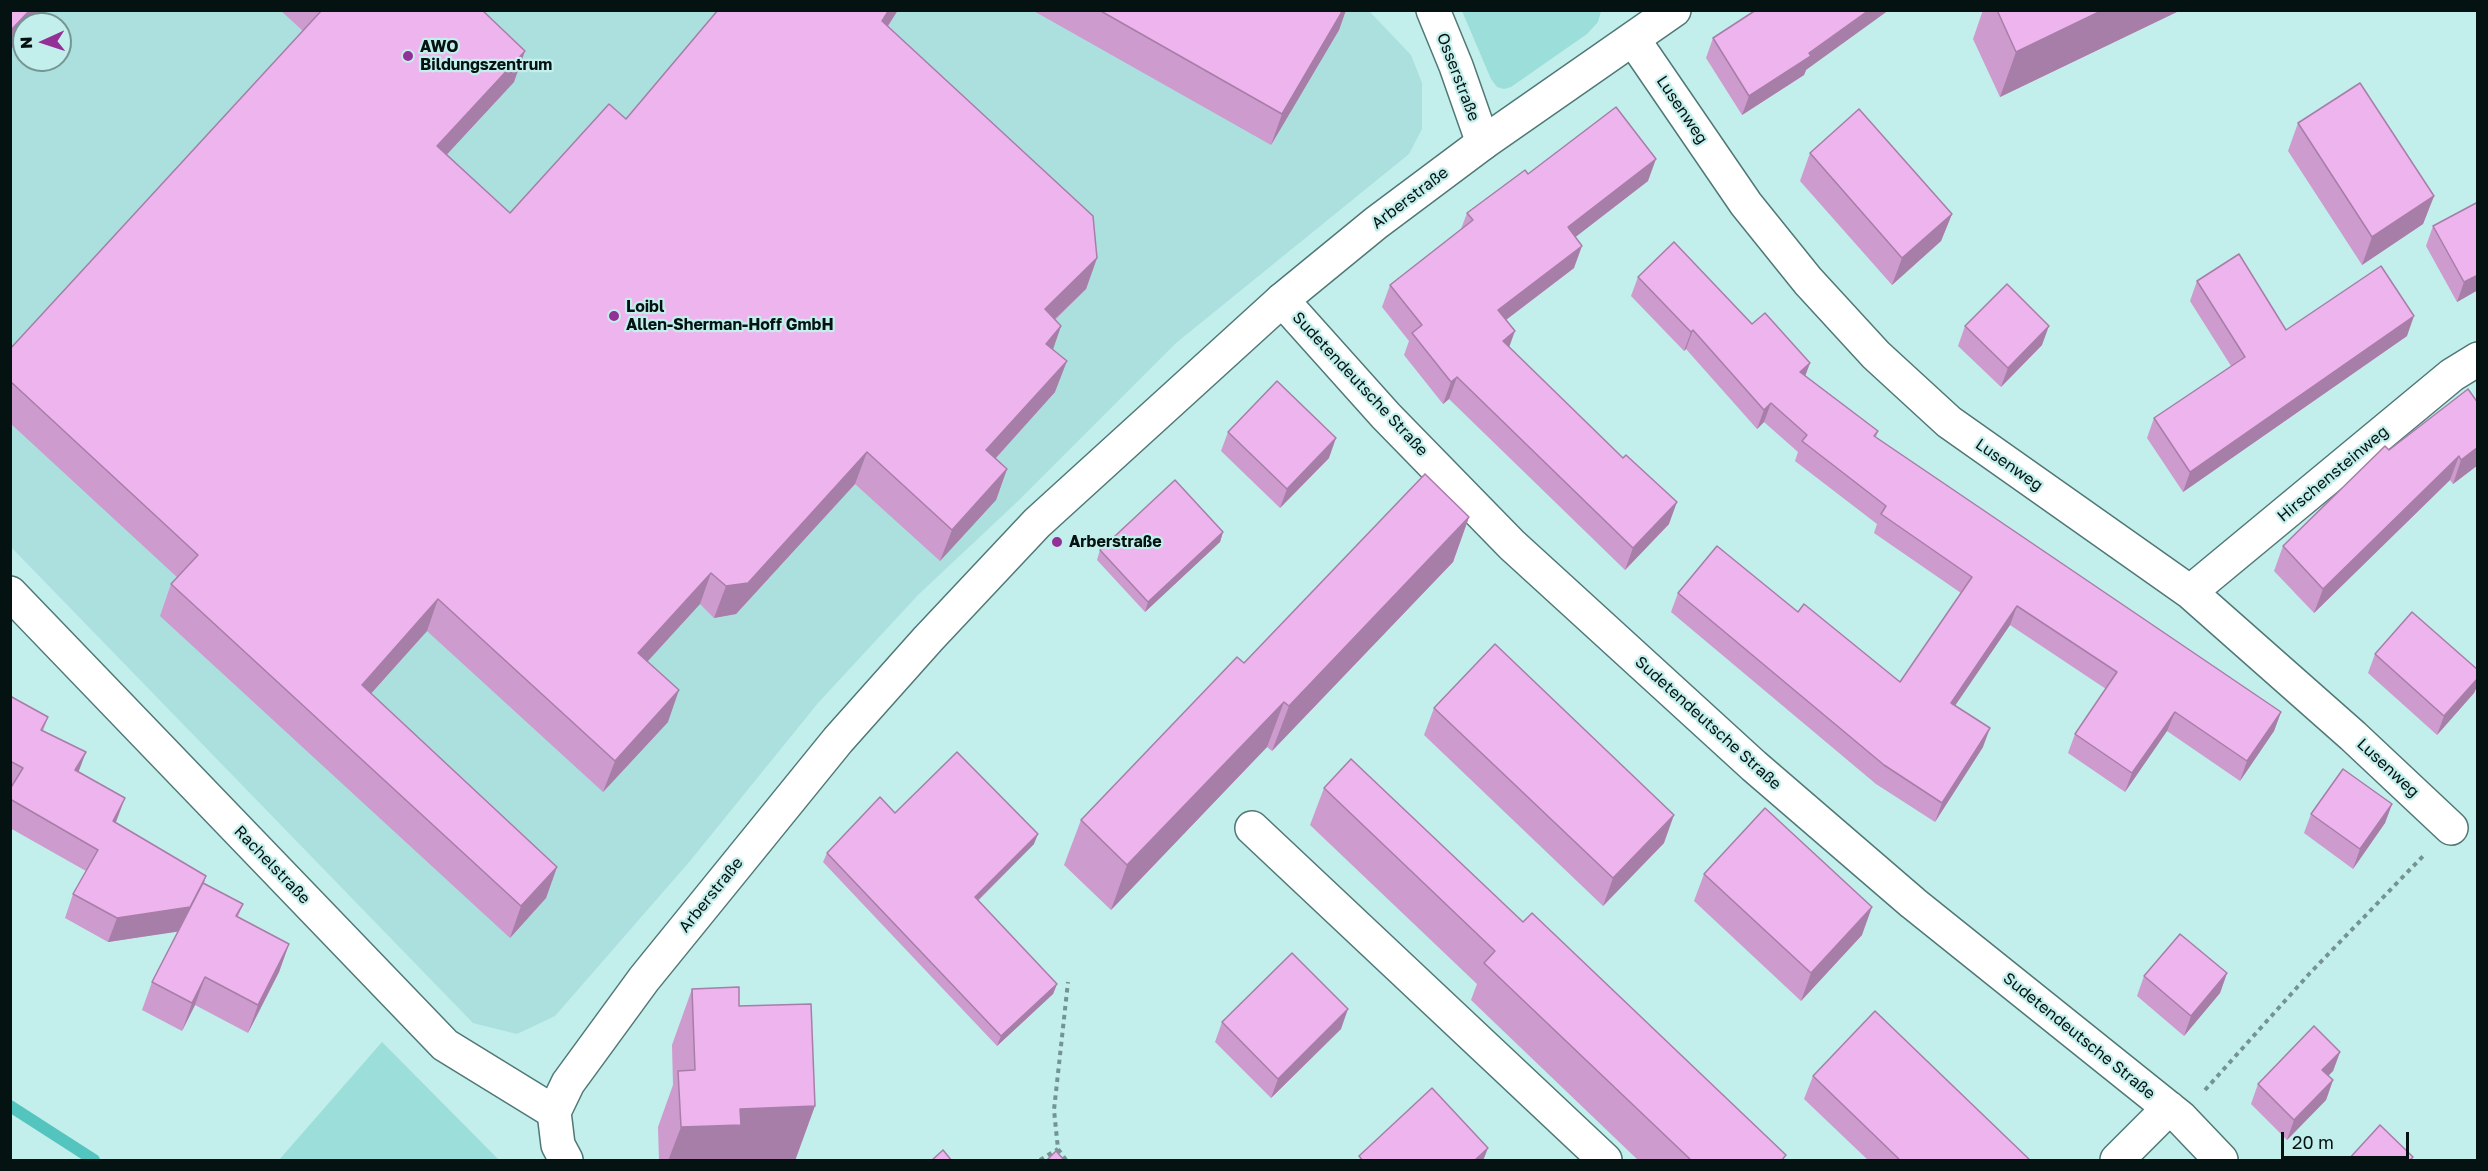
<!DOCTYPE html>
<html>
<head>
<meta charset="utf-8">
<style>
	body { margin:0 }
	#map { position:relative; width:2488px; height:1171px; overflow:hidden; background:#c2eeeb; font-family:"Golos Text",sans-serif }
	canvas { display:block }
	.frame { position:absolute; inset:0; border:12px solid #041312; pointer-events:none }
	.north { position:absolute; left:12px; top:12px; width:60px; height:60px; box-sizing:border-box; background:#c2eeeb; border:2px solid #769694; border-radius:50%; rotate:267deg; font-size:16px; font-weight:700; line-height:24px; text-align:center; color:#041312 }
	.north::after { content:''; display:block; margin:auto; width:21px; height:27px; background:#932f96; clip-path:polygon(50% 0,100% 100%,50% 72%,0 100%) }
	.scale { position:absolute; left:2281px; top:1132px; width:128px; height:27px; box-sizing:border-box; border:3px solid #041312; border-top:0; padding-left:8px; font-size:18px; line-height:21px; white-space:nowrap; color:#041312; -webkit-text-stroke:4px #c2eeeb; paint-order:stroke }
</style>
</head>
<body>
<div id="map">
<canvas width="2488" height="1171"></canvas>
<div class="frame"></div>
<div class="north">N</div>
<div class="scale">20 m</div>
</div>
<script>
const ctx = document.querySelector('canvas').getContext('2d');
ctx.lineJoin = 'round';
function paint(path, color) {
  ctx.fillStyle = color;
  ctx.fill(path, 'evenodd');
}
function poly(rows) {
  const path = new Path2D();
  for (const r of rows) {
    path.moveTo(r[0], r[1]);
    for (let i = 2; i < r.length; i += 2) path.lineTo(r[i], r[i + 1]);
  }
  return path;
}
function stroke(path, color, width, dash) {
  ctx.strokeStyle = color;
  ctx.lineWidth = width;
  ctx.lineCap = dash ? 'butt' : 'round';
  ctx.setLineDash(dash || []);
  ctx.stroke(path);
}
function drawText(font, color, halo, rows, align = 'center') {
  ctx.font = font + ' "Golos Text",sans-serif';
  ctx.lineWidth = 4.5;
  ctx.setLineDash([]);
  ctx.textBaseline = 'middle';
  ctx.strokeStyle = halo;
  ctx.fillStyle = color;
  for (const [text, x, y, turn = 0] of rows) {
    ctx.save();
    ctx.translate(x, y);
    ctx.rotate((+turn || 0) * Math.PI / 180);
    ctx.textAlign = isNaN(turn) ? turn : align;
    if (halo) ctx.strokeText(text, 0, 0);
    ctx.fillText(text, 0, 0);
    ctx.restore();
  }
}
paint(poly([
	[11,11,1369,11,1411,55,1422,83,1422,129,1409,154,1176,343,1017,502,918,595,818,703,690,861,555,1016,517,1034,473,1023,11,547],
	[24,24,60,24,60,60,24,60]
]), '#ace0de');
paint(poly([
	[1462,11,1601,11,1598,22,1587,34,1511,87,1504,89,1497,87,1491,79],
	[382,1042,499,1160,279,1160]
]), '#9bdeda');
stroke(poly([
	[10,1106,94,1160]
]), '#54c4bf', 12);
const minor = poly([
	[1433,10,1456,66,1483,143],
	[1633,39,1746,204,1808,281,1876,355,1949,422,2190,592,2353,736,2451,828],
	[1282,300,1386,416,1512,545,1754,766,1913,903,2180,1117,2221,1160],
	[2190,592,2452,375,2478,359],
	[10,593,445,1045,554,1112],
	[1252,828,1605,1160],
	[2117,1160,2169,1108]
]);
const tertiary = poly([
	[566,1160,558,1145,554,1112,568,1083,644,979,838,740,928,639,1037,523,1282,300,1376,223,1483,143,1674,10]
]);
stroke(minor, '#507876', 36);
stroke(tertiary, '#507876', 36);
stroke(poly([
	[2205,1090,2310,973,2425,854],
	[1040,1160,1058,1149],
	[1066,1160,1058,1149,1054,1110,1068,982]
]), '#749491', 4, [4.5, 4.5]);
stroke(minor, '#fff', 33);
stroke(tertiary, '#fff', 33);
paint(poly([
	[280,10,482,10,514,82,447,154,510,213,626,119,718,10,898,10,888,26,1097,258,1086,289,1055,320,1061,326,1053,349,1055,392,996,458,1007,469,996,500,940,561,855,484,736,614,714,618,700,604,647,661,668,722,603,792,427,631,371,693,557,867,546,898,510,938,160,616,171,584,178,578,10,423,10,349,303,31],
	[1032,10,1346,10,1339,30,1271,145],
	[1983,10,2181,10,2000,97,1973,39],
	[1713,38,1806,70,1804,75,1742,115,1706,58],
	[2298,123,2434,196,2423,224,2362,265,2288,151],
	[1810,153,1952,214,1941,241,1892,285,1800,181],
	[1528,174,1648,181,1575,237,1574,268,1506,320,1509,347,1669,524,1625,570,1449,399,1443,404,1404,355,1409,341,1382,307,1390,285,1461,229,1467,213],
	[2433,226,2478,290,2457,302,2426,246],
	[1638,277,1752,324,1810,363,1805,375,1878,431,1876,437,2281,712,2274,731,2240,781,2167,731,2125,792,2068,753,2075,734,2106,689,2010,625,1955,705,1983,747,1935,822,1876,784,1671,612,1678,593,1798,612,1900,682,1961,593,1874,533,1877,524,1795,461,1798,452,1764,422,1757,429,1686,349,1684,351,1631,296],
	[2197,281,2286,330,2407,336,2183,492,2147,438,2154,418,2231,366,2190,301],
	[1965,326,2042,345,2001,387,1958,346],
	[2478,403,2478,465,2453,484,2450,480,2314,613,2274,571,2283,546,2389,450],
	[1228,432,1329,458,1280,508,1221,451],
	[1469,517,1453,562,1272,751,1267,747,1111,910,1064,865,1081,820,1244,663],
	[1223,532,1220,542,1145,612,1097,560,1100,550],
	[2375,654,2478,670,2478,684,2474,693,2437,735,2368,673],
	[10,696,48,717,43,731,78,772,116,823,206,876,204,883,243,904,238,917,289,944,279,972,248,1033,195,1005,182,1031,142,1010,152,982,178,931,108,942,65,918,73,894,86,871,10,828],
	[1434,708,1664,843,1603,906,1424,735],
	[1324,788,1523,922,1784,1161,1639,1161,1471,1000,1477,984,1310,825],
	[2392,804,2385,823,2353,869,2304,833,2311,814],
	[895,813,1034,844,978,901,1057,984,1053,994,997,1046,823,862,827,853],
	[1704,874,1862,935,1801,1001,1694,901],
	[2227,973,2220,993,2184,1036,2137,996,2144,976],
	[692,989,739,1006,795,1161,659,1161,658,1127,673,1085,672,1045],
	[1222,1022,1341,1029,1271,1098,1215,1042],
	[2340,1052,2333,1071,2328,1076,2333,1080,2326,1100,2287,1140,2251,1104,2258,1084],
	[1813,1076,2031,1161,1869,1161,1804,1099]
]), '#cd9bcd');
paint(poly([
	[30,10,48,10,35,24,24,24,24,36,10,50,10,31],
	[889,10,898,10,871,52,882,21],
	[1343,10,1346,10,1339,30,1271,145,1282,114],
	[1869,10,1889,10,1806,70,1804,75,1742,115,1749,96],
	[2103,10,2181,10,2000,97,2016,52],
	[525,51,514,82,426,177,437,146],
	[1656,159,1648,181,1560,249,1568,227],
	[2434,196,2423,224,2362,265,2372,237],
	[1952,214,1941,241,1892,285,1902,258],
	[1582,246,1574,268,1490,332,1498,310],
	[1097,258,1086,289,1033,340,1045,309],
	[2478,275,2478,290,2457,302,2464,282],
	[2414,316,2407,336,2183,492,2190,472],
	[1061,326,1050,358,1046,344],
	[2049,326,2042,345,2001,387,2008,368],
	[1693,330,1686,349,1684,351,1691,332],
	[1515,331,1507,353,1503,341],
	[1067,361,1055,392,975,481,986,450],
	[1810,363,1803,382,1800,372],
	[1457,377,1449,399,1443,404,1451,382],
	[1771,403,1764,422,1757,429,1764,410],
	[1336,438,1329,458,1280,508,1287,489],
	[2478,447,2478,465,2453,484,2461,460],
	[867,452,855,484,736,614,714,618,726,586],
	[2459,456,2450,480,2314,613,2323,589],
	[1007,469,996,500,940,561,952,530],
	[1677,502,1669,524,1625,570,1633,548],
	[1469,517,1453,562,1272,751,1289,706],
	[1223,532,1220,542,1145,612,1148,602],
	[711,573,700,604,627,684,638,653],
	[438,599,427,631,351,716,362,685],
	[2017,606,2010,625,1944,722,1951,703],
	[2478,678,2478,684,2474,693,2437,735,2444,716],
	[679,690,668,722,603,792,615,761],
	[1284,702,1267,747,1111,910,1127,865],
	[2175,712,2167,731,2125,792,2132,773],
	[2281,712,2274,731,2240,781,2247,761],
	[1990,728,1983,747,1935,822,1942,803],
	[86,752,77,776,75,770],
	[125,798,116,822,104,844,113,821],
	[2392,804,2385,823,2353,869,2360,849],
	[1674,815,1664,843,1603,906,1613,878],
	[1038,834,1034,844,971,907,975,897],
	[557,867,546,898,510,938,521,906],
	[206,876,198,900,182,931,108,942,117,918],
	[1872,907,1862,935,1801,1001,1811,973],
	[289,944,279,972,248,1033,258,1005],
	[2227,973,2220,993,2184,1036,2191,1016],
	[205,977,195,1005,182,1031,192,1003],
	[1057,984,1053,994,997,1046,1001,1036],
	[1348,1009,1341,1029,1271,1098,1278,1079],
	[2340,1052,2333,1071,2315,1089,2322,1070],
	[2333,1080,2326,1100,2287,1140,2294,1120],
	[815,1106,795,1161,668,1161,681,1127,740,1109],
	[1488,1148,1483,1161,1474,1161]
]), '#a77ea7');
const building = poly([
	[10,10,30,10,10,31,10,10],
	[322,10,482,10,525,51,437,146,510,213,609,104,626,119,718,10,889,10,882,21,1093,216,1097,258,1045,309,1061,326,1046,344,1067,361,986,450,1007,469,952,530,867,452,748,583,726,586,711,573,638,653,679,690,615,761,438,599,362,685,557,867,521,906,171,584,198,555,10,381,10,349,322,10],
	[1099,10,1343,10,1282,114,1099,10],
	[1756,10,1869,10,1809,53,1811,56,1749,96,1713,38,1756,10],
	[1997,10,2103,10,2016,52,1997,10],
	[2360,83,2434,196,2372,237,2298,123,2360,83],
	[1616,107,1656,159,1568,227,1582,246,1498,310,1515,331,1503,341,1623,458,1626,455,1677,502,1633,548,1457,377,1451,382,1412,333,1422,325,1390,285,1473,220,1467,213,1525,170,1528,174,1616,107],
	[1859,109,1952,214,1902,258,1810,153,1859,109],
	[2478,202,2478,275,2464,282,2433,226,2478,202],
	[1674,242,1752,324,1765,313,1810,363,1800,372,1878,431,1874,436,2281,712,2247,761,2175,712,2132,773,2075,734,2117,672,2017,606,1951,703,1990,728,1942,803,1884,765,1678,593,1717,546,1798,612,1804,604,1900,682,1972,577,1881,514,1886,506,1802,441,1807,435,1771,403,1764,410,1693,330,1691,332,1638,277,1674,242],
	[2239,254,2286,330,2381,266,2414,316,2190,472,2154,418,2245,357,2197,281,2239,254],
	[2007,284,2049,326,2008,368,1965,326,2007,284],
	[1277,381,1336,438,1287,489,1228,432,1277,381],
	[2468,389,2478,403,2478,447,2461,460,2459,456,2323,589,2283,546,2385,446,2389,450,2468,389],
	[1425,474,1469,517,1289,706,1284,702,1127,865,1081,820,1237,657,1244,663,1425,474],
	[1175,480,1223,532,1148,602,1100,550,1175,480],
	[2412,612,2478,670,2478,678,2444,716,2375,654,2412,612],
	[1495,644,1674,815,1613,878,1434,708,1495,644],
	[10,696,48,717,41,730,86,752,75,770,125,798,113,821,206,876,190,907,117,918,73,894,98,850,10,799,10,789,23,768,10,761,10,696],
	[957,752,1038,834,975,897,1057,984,1001,1036,827,853,880,797,895,813,957,752],
	[1351,759,1523,922,1532,913,1786,1155,1781,1161,1692,1161,1484,963,1495,951,1324,788,1351,759],
	[2343,769,2392,804,2360,849,2311,814,2343,769],
	[1765,808,1872,907,1811,973,1704,874,1765,808],
	[203,883,243,904,236,916,289,944,258,1005,205,977,192,1003,152,982,203,883],
	[2180,934,2227,973,2191,1016,2144,976,2180,934],
	[1292,953,1348,1009,1278,1079,1222,1022,1292,953],
	[739,987,739,1006,811,1004,815,1106,740,1109,741,1125,681,1127,678,1071,695,1070,692,989,739,987],
	[1875,1011,2031,1161,1901,1161,1813,1076,1875,1011],
	[2314,1026,2340,1052,2322,1070,2333,1080,2294,1120,2258,1084,2314,1026],
	[1432,1088,1488,1148,1474,1161,1363,1161,1359,1156,1432,1088],
	[2380,1125,2413,1157,2409,1161,2347,1161,2380,1125],
	[943,1150,952,1161,931,1161,943,1150],
	[1056,1151,1065,1161,1046,1161,1056,1151]
]);
paint(building, '#eeb4ee');
stroke(building, '#a77ea7', 1.5);
for (const [x, y, r, color] of [
	[408,56,6,"#932f96"],
	[614,316,6,"#932f96"],
	[1057,542,6,"#932f96"]
]) {
  const dot = new Path2D();
  dot.arc(x, y, r, 0, 2 * Math.PI);
  ctx.fillStyle = color;
  ctx.fill(dot);
  stroke(dot, '#c2eeeb', 2);
}
drawText('bold 16px', '#041312', '#c2eeeb', [
	["AWO",420,47],
	["Bildungszentrum",420,65],
	["Loibl",626,307],
	["Allen-Sherman-Hoff GmbH",626,325],
	["Arberstraße",1069,542]
], 'left');
drawText('16px', '#041312', '#c2eeeb', [
	["Osserstraße",1458,77,69],
	["Lusenweg",1682,110,56],
	["Arberstraße",1410,198,-37],
	["Sudetendeutsche Straße",1360,384,47],
	["Lusenweg",2009,465,35],
	["Hirschensteinweg",2333,474,-40],
	["Sudetendeutsche Straße",1708,723,42],
	["Lusenweg",2388,768,43],
	["Rachelstraße",272,865,46],
	["Arberstraße",711,895,-51],
	["Sudetendeutsche Straße",2079,1036,39]
]);
</script>
</body>
</html>
